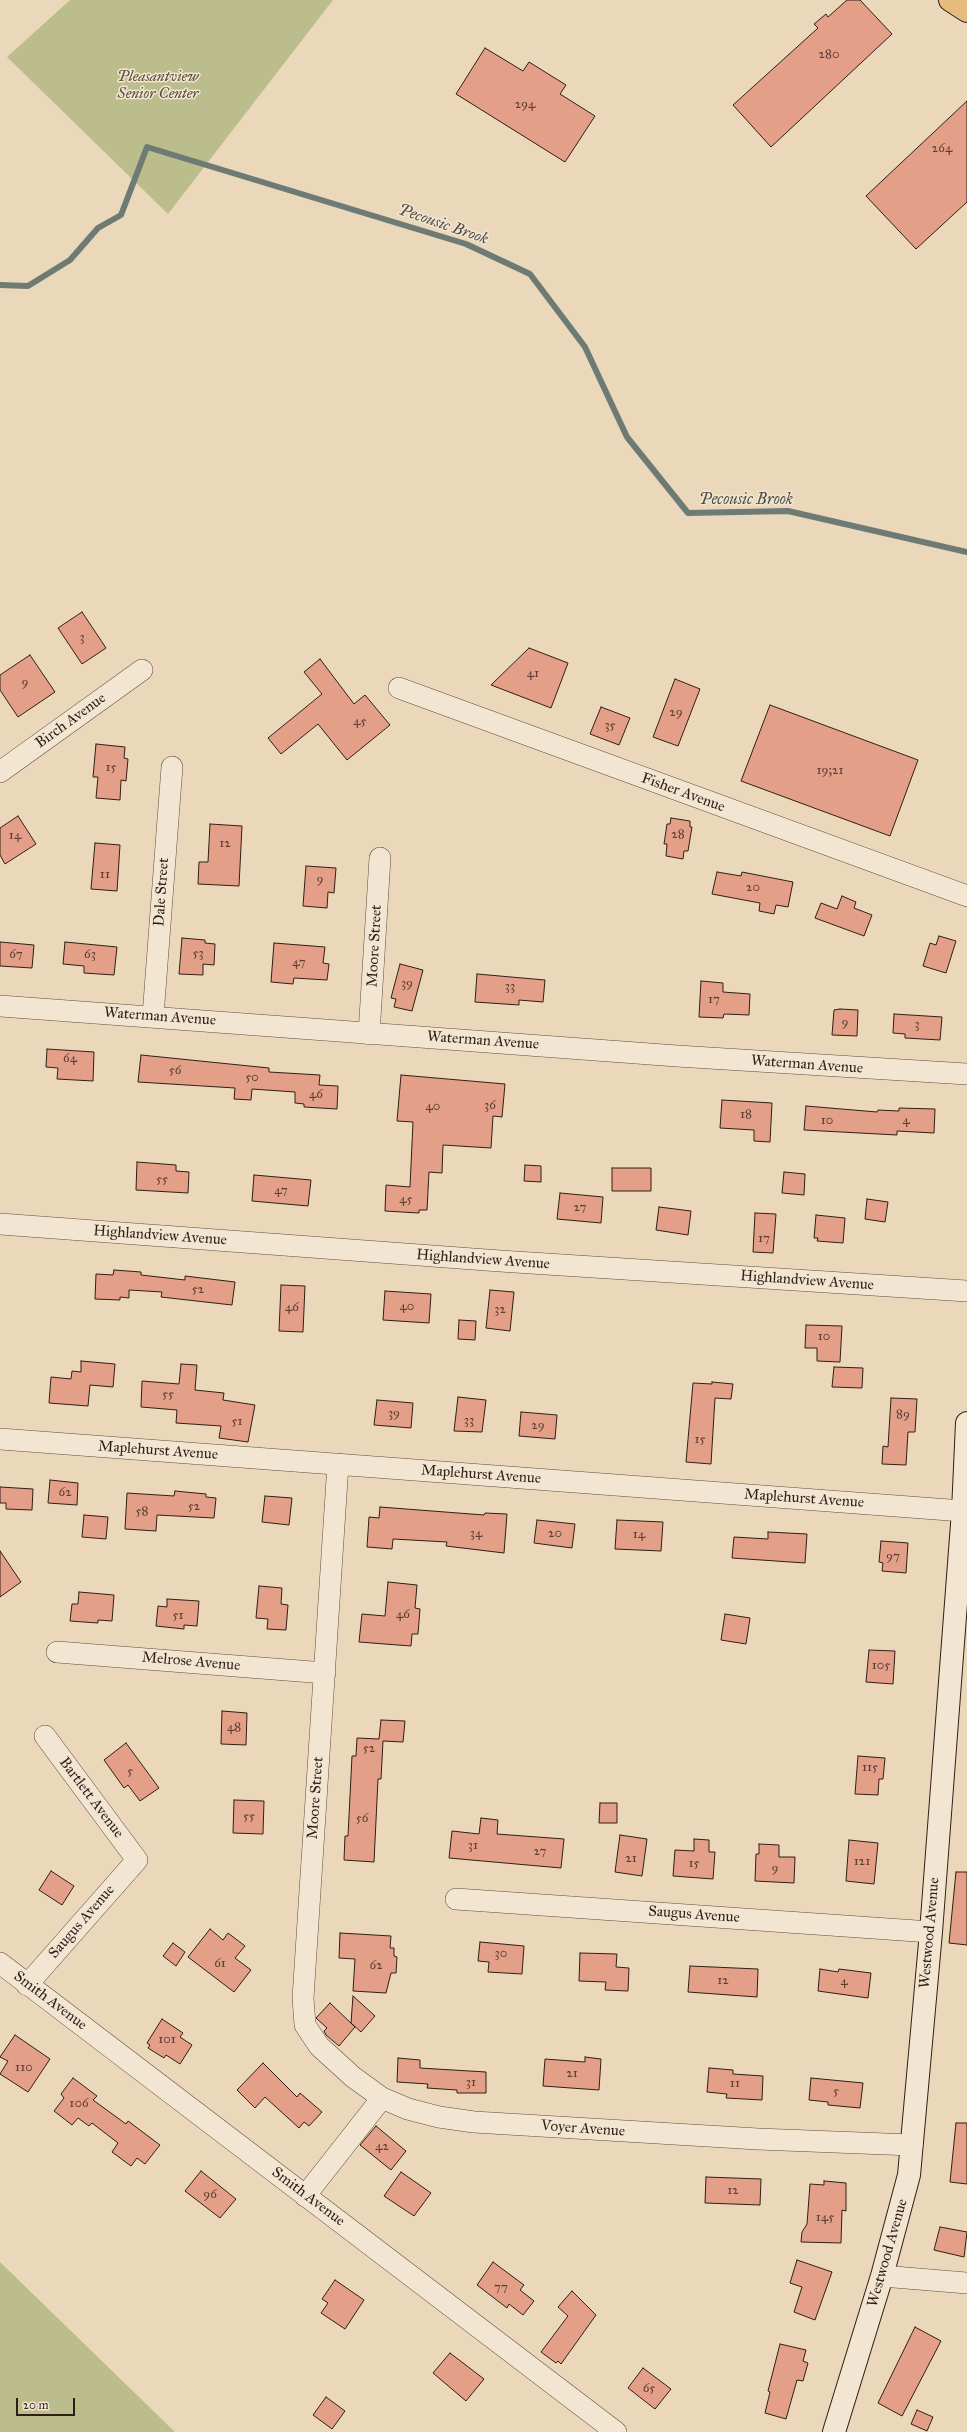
<!DOCTYPE html>
<html>
<head>
<meta charset="utf-8">
<style>
	body { margin:0 }
	#map { position:relative; width:967px; height:2432px; overflow:hidden; background:#ebd8bb; font-family:"IM FELL Great Primer",serif }
	canvas { display:block }
	.scale { position:absolute; left:16px; top:2398px; width:59px; height:18px; box-sizing:border-box; border:2px solid #301e15; border-top:0; padding-left:5px; font-size:12px; line-height:14px; white-space:nowrap; color:#301e15; -webkit-text-stroke:3px #f2e6d3; paint-order:stroke }
</style>
</head>
<body>
<div id="map">
<canvas width="967" height="2432"></canvas>
<div class="scale">20 m</div>
</div>
<script>
const ctx = document.querySelector('canvas').getContext('2d');
ctx.lineJoin = 'round';
function paint(path, color) {
  ctx.fillStyle = color;
  ctx.fill(path, 'evenodd');
}
function poly(rows) {
  const path = new Path2D();
  for (const r of rows) {
    path.moveTo(r[0], r[1]);
    for (let i = 2; i < r.length; i += 2) path.lineTo(r[i], r[i + 1]);
  }
  return path;
}
function stroke(path, color, width, dash) {
  ctx.strokeStyle = color;
  ctx.lineWidth = width;
  ctx.lineCap = dash ? 'butt' : 'round';
  ctx.setLineDash(dash || []);
  ctx.stroke(path);
}
function drawText(font, color, halo, rows, align = 'center') {
  ctx.font = font + ' "IM FELL Great Primer",serif';
  ctx.lineWidth = 3;
  ctx.setLineDash([]);
  ctx.textBaseline = 'middle';
  ctx.strokeStyle = halo;
  ctx.fillStyle = color;
  for (const [text, x, y, turn = 0] of rows) {
    ctx.save();
    ctx.translate(x, y);
    ctx.rotate((+turn || 0) * Math.PI / 180);
    ctx.textAlign = isNaN(turn) ? turn : align;
    if (halo) ctx.strokeText(text, 0, 0);
    ctx.fillText(text, 0, 0);
    ctx.restore();
  }
}
paint(poly([
	[70,0,333,0,168,214,7,57],
	[0,2262,175,2432,0,2432]
]), '#bcbd8c');
stroke(poly([
	[0,285,28,286,70,260,98,228,121,215,147,147,466,244,530,274,585,347,627,437,688,513,788,511,967,552]
]), '#6e7b74', 6);
const building = poly([
	[847,0,860,0,892,34,771,147,733,105,818,28,814,24,826,14,828,17,847,0],
	[485,48,523,71,529,62,566,85,560,94,595,116,565,162,456,94,485,48],
	[967,101,967,202,916,249,866,196,967,101],
	[82,612,106,648,82,664,58,628,82,612],
	[529,648,568,663,551,708,491,685,529,648],
	[30,655,55,692,18,717,0,690,0,675,30,655],
	[320,659,354,704,365,695,390,725,347,760,318,724,281,754,268,738,322,694,304,672,320,659],
	[675,679,700,689,678,746,653,737,675,679],
	[770,705,918,760,890,836,741,781,770,705],
	[601,707,630,718,619,745,590,734,601,707],
	[96,744,125,747,124,758,128,759,126,781,121,780,120,800,96,798,98,777,93,777,96,744],
	[18,816,36,844,5,864,0,855,0,828,18,816],
	[671,818,690,821,690,827,692,827,688,851,684,851,683,859,666,856,667,844,664,844,667,824,670,824,671,818],
	[210,824,242,826,239,886,198,884,199,862,208,862,210,824],
	[95,843,120,845,117,891,91,889,95,843],
	[306,866,336,868,334,893,328,892,327,908,303,906,306,866],
	[717,872,741,876,742,872,793,882,788,907,776,905,774,914,759,911,760,903,712,894,717,872],
	[842,896,856,902,854,908,872,915,864,936,815,918,821,903,837,909,842,896],
	[939,936,956,941,946,973,923,966,930,943,936,945,939,936],
	[182,938,205,940,205,943,215,944,214,965,203,964,203,975,179,974,182,938],
	[0,942,34,945,32,968,0,966,0,942],
	[65,942,117,947,114,975,84,973,84,966,63,964,65,942],
	[274,943,325,947,323,963,329,964,327,980,294,978,293,984,271,982,274,943],
	[400,964,423,970,412,1011,394,1007,396,999,391,998,400,964],
	[477,974,545,980,543,1002,519,1000,519,1005,475,1002,477,974],
	[701,981,723,983,723,992,750,994,749,1015,724,1014,723,1018,699,1017,701,981],
	[840,1009,858,1010,857,1036,832,1035,834,1010,840,1009],
	[894,1014,942,1017,940,1040,905,1038,905,1034,893,1033,894,1014],
	[47,1049,94,1052,93,1081,57,1079,58,1068,46,1067,47,1049],
	[141,1055,269,1068,269,1072,320,1075,319,1085,338,1086,337,1109,304,1107,304,1104,295,1103,295,1092,252,1089,251,1100,234,1099,235,1088,138,1082,141,1055],
	[401,1075,505,1084,502,1117,493,1116,491,1148,443,1145,442,1173,429,1172,427,1210,419,1210,419,1213,385,1211,386,1185,410,1187,413,1122,397,1121,401,1075],
	[722,1100,772,1103,770,1142,754,1141,754,1130,720,1128,722,1100],
	[806,1106,877,1112,878,1110,899,1111,899,1108,935,1109,934,1133,897,1131,897,1135,804,1130,806,1106],
	[137,1162,176,1165,176,1171,189,1172,188,1193,136,1190,137,1162],
	[525,1165,541,1166,541,1182,524,1181,525,1165],
	[612,1168,651,1168,651,1191,612,1191,612,1168],
	[784,1172,805,1174,804,1195,782,1193,784,1172],
	[254,1175,311,1180,308,1206,252,1201,254,1175],
	[560,1193,603,1197,601,1223,557,1219,560,1193],
	[867,1199,888,1202,885,1222,865,1219,867,1199],
	[659,1207,691,1211,688,1235,656,1230,659,1207],
	[755,1213,776,1214,773,1253,753,1252,755,1213],
	[816,1215,845,1218,843,1243,817,1241,818,1238,814,1238,816,1215],
	[114,1270,141,1272,141,1275,185,1280,185,1276,235,1282,232,1305,161,1297,162,1292,129,1290,129,1298,120,1297,120,1300,95,1299,96,1274,113,1275,114,1270],
	[281,1285,305,1286,303,1332,279,1331,281,1285],
	[490,1290,514,1292,510,1331,486,1328,490,1290],
	[385,1291,431,1294,429,1323,383,1320,385,1291],
	[459,1320,476,1321,475,1340,458,1339,459,1320],
	[806,1325,842,1326,840,1362,817,1361,817,1348,805,1348,806,1325],
	[81,1361,115,1364,113,1387,90,1385,88,1406,49,1403,51,1377,71,1379,72,1371,81,1372,81,1361],
	[181,1364,197,1365,195,1390,224,1393,223,1400,255,1405,248,1442,219,1438,221,1426,176,1423,177,1410,141,1407,142,1381,179,1384,181,1364],
	[834,1367,863,1368,862,1388,832,1387,834,1367],
	[712,1382,733,1384,731,1399,715,1398,711,1464,686,1462,693,1383,712,1384,712,1382],
	[458,1397,486,1400,482,1432,454,1431,458,1397],
	[891,1398,917,1399,915,1432,908,1432,906,1465,882,1464,883,1446,888,1447,891,1398],
	[377,1400,413,1403,411,1428,374,1425,377,1400],
	[521,1412,557,1415,555,1439,519,1436,521,1412],
	[50,1480,78,1483,77,1505,48,1503,50,1480],
	[0,1487,33,1489,32,1510,6,1509,6,1503,0,1503,0,1487],
	[175,1491,206,1494,206,1497,216,1498,214,1518,157,1515,156,1531,125,1529,127,1493,174,1496,175,1491],
	[265,1496,292,1498,289,1525,262,1522,265,1496],
	[380,1507,484,1515,485,1513,507,1514,504,1553,446,1546,447,1542,393,1539,392,1549,367,1547,369,1517,379,1518,380,1507],
	[84,1515,108,1517,106,1539,82,1537,84,1515],
	[537,1520,575,1524,572,1548,534,1543,537,1520],
	[617,1520,663,1522,661,1551,615,1549,617,1520],
	[768,1532,807,1534,805,1563,732,1558,734,1537,768,1539,768,1532],
	[881,1541,908,1543,906,1573,882,1571,883,1563,879,1562,881,1541],
	[0,1551,21,1582,0,1597,0,1551],
	[388,1582,417,1585,415,1608,420,1609,418,1634,412,1634,411,1646,359,1642,362,1614,385,1616,388,1582],
	[259,1586,282,1588,281,1604,288,1605,286,1630,267,1629,268,1619,256,1618,259,1586],
	[79,1592,114,1595,112,1621,98,1620,98,1623,70,1621,72,1604,78,1604,79,1592],
	[167,1599,199,1601,197,1626,184,1625,184,1629,156,1626,158,1606,167,1607,167,1599],
	[725,1614,750,1618,746,1644,721,1640,725,1614],
	[869,1650,895,1651,893,1684,866,1682,869,1650],
	[222,1711,247,1713,246,1745,221,1744,222,1711],
	[381,1720,405,1721,403,1742,383,1741,381,1779,378,1779,374,1862,344,1860,345,1836,348,1836,352,1756,356,1756,357,1738,379,1739,381,1720],
	[126,1743,159,1788,140,1801,128,1785,124,1788,104,1760,126,1743],
	[858,1756,885,1758,883,1779,879,1779,878,1795,855,1794,858,1756],
	[234,1800,264,1801,263,1834,233,1833,234,1800],
	[600,1803,617,1803,617,1823,599,1823,600,1803],
	[481,1818,498,1820,497,1834,564,1839,561,1868,449,1858,452,1831,479,1834,481,1818],
	[620,1835,647,1839,642,1876,615,1872,620,1835],
	[694,1839,709,1840,709,1852,715,1852,713,1879,673,1876,675,1850,694,1851,694,1839],
	[849,1840,878,1843,874,1884,846,1881,849,1840],
	[759,1844,779,1845,779,1857,795,1857,794,1883,755,1881,756,1854,759,1854,759,1844],
	[51,1871,74,1886,62,1905,39,1890,51,1871],
	[956,1872,967,1872,967,1945,949,1943,956,1872],
	[210,1929,223,1940,228,1933,245,1946,235,1958,251,1970,234,1992,188,1957,210,1929],
	[340,1933,391,1936,390,1948,394,1948,394,1956,397,1957,396,1973,391,1973,386,1993,353,1991,355,1959,339,1958,340,1933],
	[480,1942,524,1946,522,1974,488,1972,489,1962,478,1961,480,1942],
	[173,1943,185,1952,176,1966,163,1956,173,1943],
	[580,1953,617,1954,616,1967,629,1968,628,1991,605,1990,606,1982,579,1981,580,1953],
	[690,1966,758,1969,757,1997,688,1992,690,1966],
	[820,1969,838,1972,839,1969,871,1973,868,1998,818,1991,820,1969],
	[353,1996,375,2016,361,2032,351,2023,353,1996],
	[330,2003,355,2027,339,2046,326,2035,324,2031,327,2028,316,2018,330,2003],
	[162,2019,183,2033,180,2037,192,2045,180,2064,166,2055,164,2058,148,2048,150,2045,147,2043,162,2019],
	[15,2035,50,2059,28,2092,0,2074,8,2061,0,2057,15,2035],
	[585,2057,601,2059,599,2090,543,2086,545,2059,585,2062,585,2057],
	[398,2058,420,2060,420,2068,486,2072,486,2093,457,2093,457,2090,427,2088,428,2084,397,2082,398,2058],
	[263,2063,297,2097,300,2093,322,2112,309,2126,304,2122,299,2128,265,2097,255,2108,237,2090,263,2063],
	[709,2068,733,2070,733,2074,763,2076,762,2100,726,2098,727,2094,707,2092,709,2068],
	[73,2078,97,2096,93,2100,126,2124,128,2121,160,2145,145,2164,137,2158,131,2166,112,2152,118,2143,92,2123,89,2126,78,2118,72,2125,54,2111,64,2098,61,2094,73,2078],
	[811,2078,863,2083,860,2108,828,2105,828,2102,809,2100,811,2078],
	[956,2123,967,2123,967,2184,950,2182,956,2123],
	[376,2126,406,2151,391,2170,360,2145,376,2126],
	[201,2171,236,2199,220,2218,185,2191,201,2171],
	[401,2172,431,2193,414,2216,384,2196,401,2172],
	[706,2177,761,2179,760,2205,705,2203,706,2177],
	[824,2181,846,2183,846,2211,842,2210,841,2243,801,2242,802,2232,807,2224,810,2184,824,2185,824,2181],
	[940,2227,967,2232,964,2257,934,2250,940,2227],
	[797,2260,832,2272,815,2320,794,2312,802,2287,790,2283,797,2260],
	[493,2262,524,2285,520,2290,534,2301,523,2315,509,2304,507,2308,477,2285,493,2262],
	[335,2280,364,2300,345,2329,321,2313,328,2303,322,2299,335,2280],
	[572,2291,596,2315,561,2364,558,2361,556,2363,541,2352,568,2316,558,2307,572,2291],
	[915,2327,941,2341,902,2416,878,2403,915,2327],
	[780,2344,806,2350,803,2361,808,2363,803,2381,797,2380,786,2419,765,2413,770,2392,768,2391,780,2344],
	[450,2353,484,2379,466,2401,433,2373,450,2353],
	[643,2368,671,2389,655,2409,628,2388,643,2368],
	[326,2397,345,2411,332,2429,313,2415,326,2397],
	[917,2410,933,2417,927,2431,911,2424,917,2410]
]);
paint(building, '#e49f89');
stroke(building, '#301e15', 1);
const street = poly([
	[399,688,967,896],
	[0,772,142,670],
	[0,1006,677,1056,967,1074],
	[153,1016,172,767],
	[369,1034,380,858],
	[0,1224,500,1261,967,1291],
	[0,1439,963,1511],
	[338,1464,303,1998,305,2025,319,2046,353,2077,382,2098,408,2109,439,2117,474,2122,758,2139,912,2145],
	[57,1652,325,1673],
	[456,1899,931,1932],
	[0,1963,616,2432],
	[27,1985,137,1860,45,1736],
	[305,2196,382,2098],
	[882,2276,967,2283]
]);
const secondary = poly([
	[834,2432,882,2276,909,2175,931,1932,963,1511,967,1423]
]);
const primary = poly([
	[950,0,967,11]
]);
stroke(street, '#5f4c3e', 22);
stroke(secondary, '#301e15', 24);
stroke(primary, '#301e15', 24);
stroke(street, '#f2e6d3', 21);
stroke(secondary, '#f2e6d3', 22);
stroke(primary, '#e6bc7e', 22);
drawText('13px', '#5d3e32', null, [
	["280",829,55],
	["294",525,105],
	["264",942,149],
	["3",82,638],
	["41",533,674],
	["9",25,683],
	["29",676,713],
	["45",360,722],
	["35",610,726],
	["15",111,768],
	["19;21",830,771],
	["28",678,835],
	["14",15,836],
	["12",225,844],
	["11",105,875],
	["9",320,880],
	["20",753,888],
	["53",198,954],
	["67",16,955],
	["63",90,955],
	["47",299,963],
	["39",407,984],
	["33",510,987],
	["17",714,1000],
	["9",845,1023],
	["3",917,1025],
	["64",70,1059],
	["56",175,1071],
	["50",252,1078],
	["46",316,1095],
	["36",490,1106],
	["40",433,1107],
	["18",746,1115],
	["10",827,1121],
	["4",906,1121],
	["55",162,1180],
	["47",281,1191],
	["45",406,1200],
	["27",580,1208],
	["17",764,1239],
	["52",198,1290],
	["40",407,1307],
	["46",292,1308],
	["32",500,1310],
	["10",824,1337],
	["55",168,1395],
	["39",394,1414],
	["89",903,1415],
	["33",469,1421],
	["51",237,1422],
	["29",538,1426],
	["15",700,1440],
	["62",65,1493],
	["52",194,1507],
	["58",142,1512],
	["34",476,1534],
	["20",555,1534],
	["14",639,1535],
	["97",893,1557],
	["46",403,1615],
	["51",178,1616],
	["105",881,1666],
	["48",234,1728],
	["52",369,1749],
	["115",870,1768],
	["5",130,1772],
	["55",249,1817],
	["56",362,1819],
	["31",473,1846],
	["27",540,1852],
	["21",631,1859],
	["121",862,1862],
	["15",694,1864],
	["9",775,1869],
	["30",501,1954],
	["61",220,1964],
	["62",376,1966],
	["12",723,1981],
	["4",844,1982],
	["101",167,2040],
	["110",24,2068],
	["21",572,2074],
	["31",471,2083],
	["11",735,2084],
	["5",836,2092],
	["106",79,2104],
	["42",382,2147],
	["12",733,2191],
	["96",210,2195],
	["145",825,2218],
	["77",501,2288],
	["65",649,2389]
]);
drawText('italic 15px', '#5a4e39', '#f2e6d3', [
	["Pleasantview",158,77],
	["Senior Center",158,94]
]);
drawText('15px', '#301e15', '#f2e6d3', [
	["Birch Avenue",71,721,-36],
	["Fisher Avenue",683,793,20],
	["Dale Street",162,892,-86],
	["Moore Street",375,946,-87],
	["Waterman Avenue",160,1017,4],
	["Waterman Avenue",483,1041,4],
	["Waterman Avenue",807,1065,4],
	["Highlandview Avenue",160,1236,4],
	["Highlandview Avenue",483,1260,4],
	["Highlandview Avenue",807,1281,4],
	["Maplehurst Avenue",158,1451,4],
	["Maplehurst Avenue",481,1475,4],
	["Maplehurst Avenue",804,1499,4],
	["Melrose Avenue",191,1662,5],
	["Bartlett Avenue",91,1798,53],
	["Moore Street",316,1798,-86],
	["Saugus Avenue",694,1915,4],
	["Saugus Avenue",82,1922,-49],
	["Westwood Avenue",930,1933,-85],
	["Smith Avenue",50,2001,37],
	["Voyer Avenue",583,2129,4],
	["Smith Avenue",308,2197,37],
	["Westwood Avenue",888,2253,-74]
]);
drawText('italic 16px', '#4f4c44', '#f2e6d3', [
	["Pecousic Brook",443,225,19],
	["Pecousic Brook",746,500]
]);
</script>
</body>
</html>
